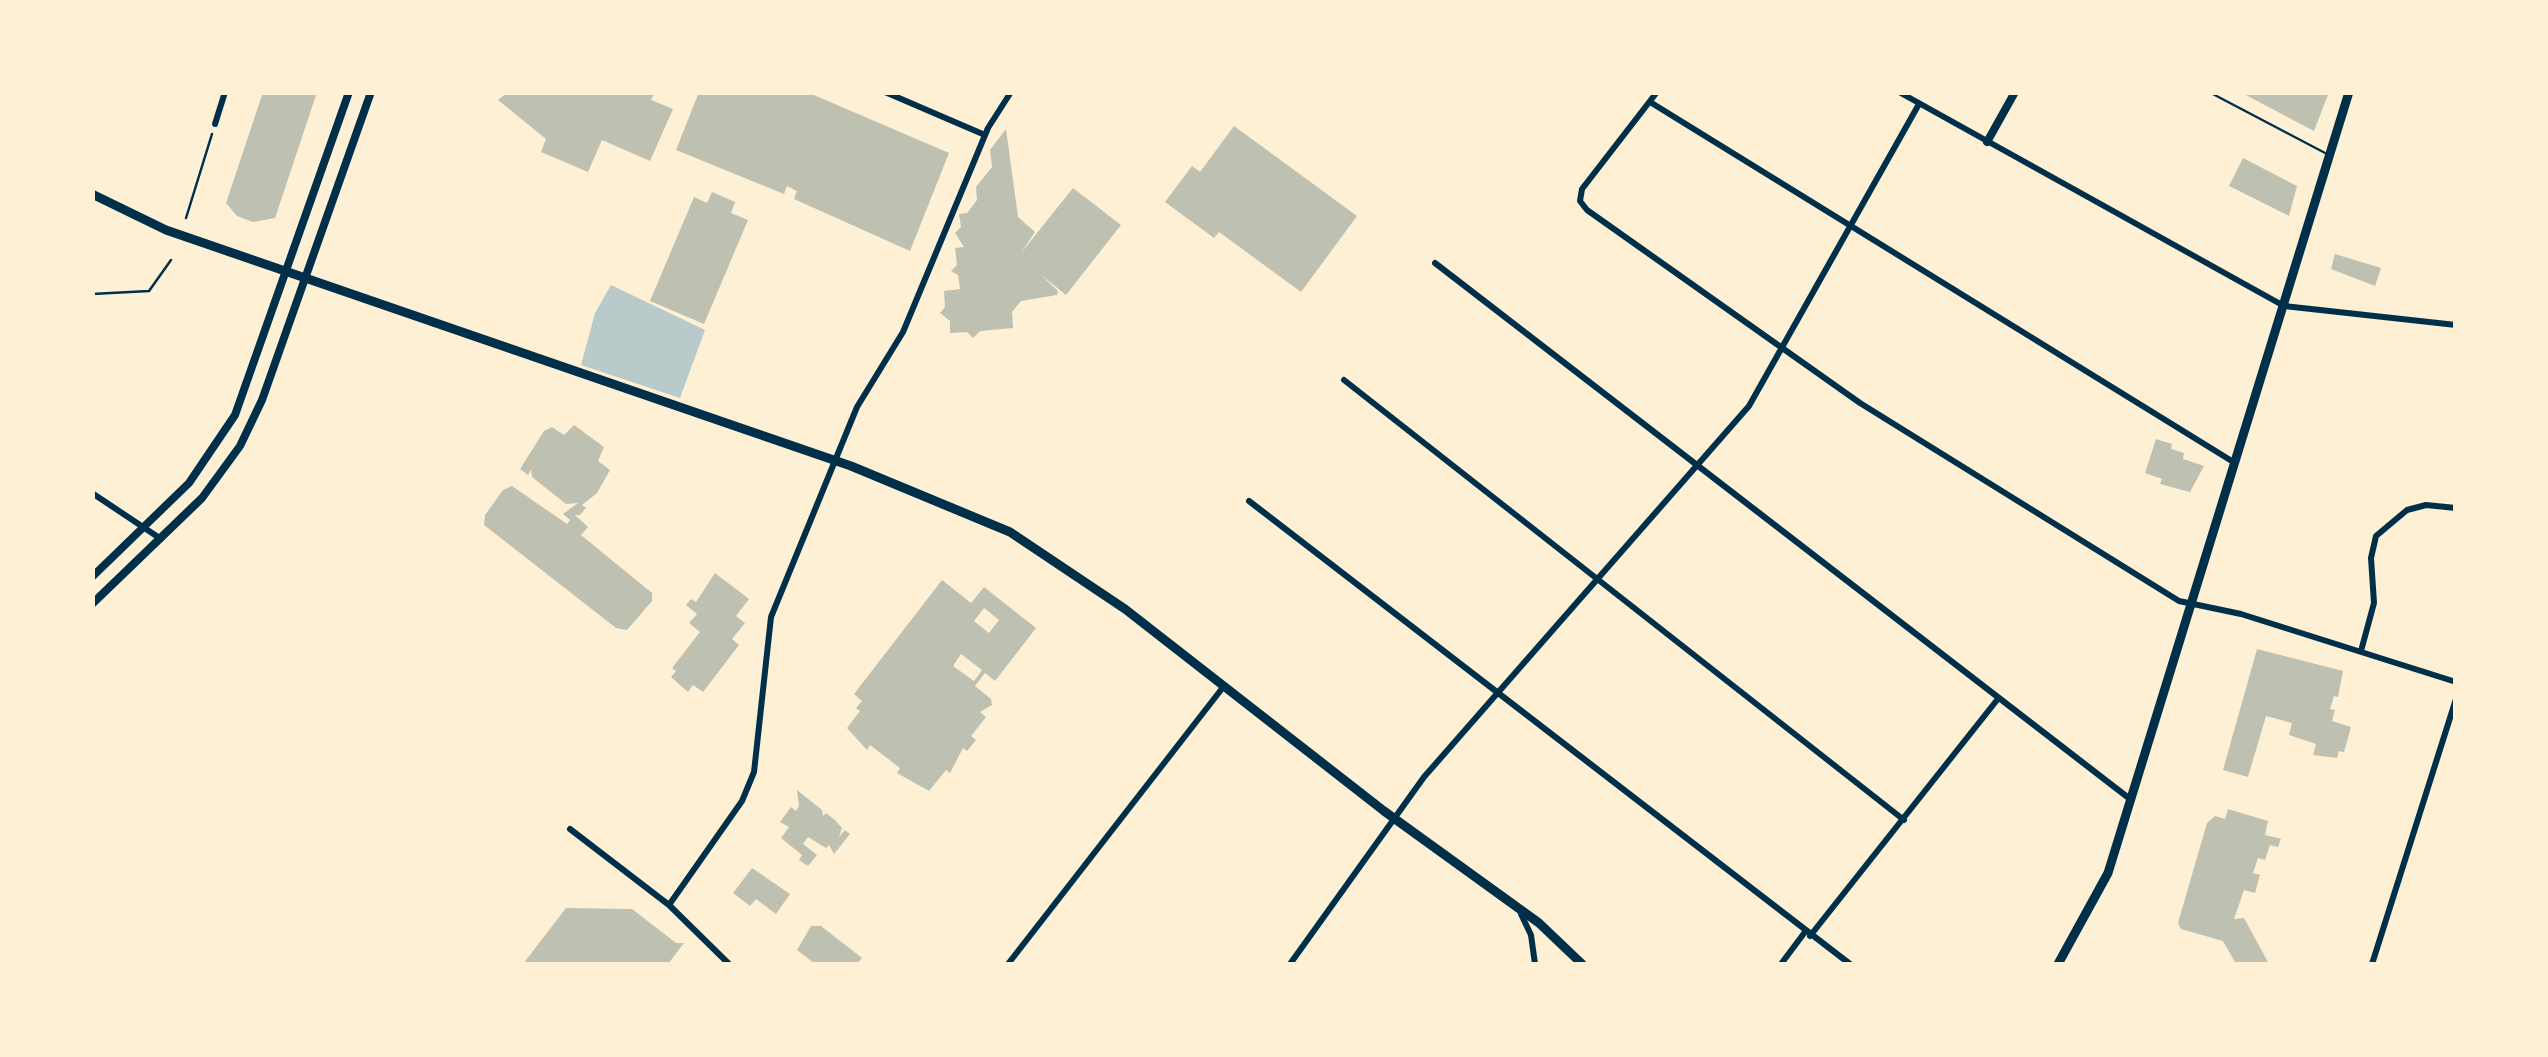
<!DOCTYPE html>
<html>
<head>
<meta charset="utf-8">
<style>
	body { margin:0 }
	#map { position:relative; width:2548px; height:1057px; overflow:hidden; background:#fdf0d5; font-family:"Asap Condensed",sans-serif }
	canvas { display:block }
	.frame { position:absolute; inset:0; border:95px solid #fdf0d5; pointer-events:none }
</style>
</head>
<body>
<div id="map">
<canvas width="2548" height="1057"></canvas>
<div class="frame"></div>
</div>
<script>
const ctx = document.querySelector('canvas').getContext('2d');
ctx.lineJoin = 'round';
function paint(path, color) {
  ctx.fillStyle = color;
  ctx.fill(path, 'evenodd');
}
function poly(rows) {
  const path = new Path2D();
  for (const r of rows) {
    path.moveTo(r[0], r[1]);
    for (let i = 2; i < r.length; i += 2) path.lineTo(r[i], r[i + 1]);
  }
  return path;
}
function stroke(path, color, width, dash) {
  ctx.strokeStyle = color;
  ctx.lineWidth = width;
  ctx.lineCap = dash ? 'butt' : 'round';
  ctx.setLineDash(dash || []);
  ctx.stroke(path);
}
paint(poly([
	[611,285,705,330,680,398,581,365,595,313]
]), '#b9caca');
paint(poly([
	[263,92,317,92,275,218,253,222,237,216,226,203],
	[508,92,655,92,651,100,673,109,650,161,602,140,588,172,541,152,546,139,498,100],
	[699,92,807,92,949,153,910,251,794,199,797,191,787,186,784,194,676,150],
	[2240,92,2329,92,2314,131],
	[1234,126,1357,216,1301,292,1219,232,1214,238,1165,202,1192,166,1200,172],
	[1006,129,1018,217,1035,232,1021,253,1073,188,1121,225,1066,295,1040,274,1058,291,1057,295,1021,301,1012,312,1013,328,980,331,973,338,967,332,950,333,950,321,940,313,945,307,944,291,960,289,958,275,951,271,957,265,955,248,964,247,955,233,961,227,959,214,967,213,977,200,976,187,992,167,990,150],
	[2243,158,2297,186,2289,216,2229,186],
	[712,192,735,202,731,213,748,220,704,324,650,301,694,197,707,203],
	[2335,254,2381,268,2375,286,2331,269],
	[574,425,604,447,598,461,610,470,597,493,582,505,586,508,580,515,575,515,588,527,581,535,652,593,652,601,627,630,616,628,484,525,485,515,503,490,512,486,567,524,570,520,563,514,578,503,566,504,532,477,531,470,528,475,520,469,544,431,552,427,564,435],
	[2156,439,2172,444,2171,449,2184,453,2183,459,2204,466,2190,492,2160,484,2162,479,2145,473],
	[715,573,749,599,736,616,745,623,732,639,739,645,703,692,693,685,688,692,671,677,676,671,672,668,700,632,689,623,697,614,686,605,691,599,696,602],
	[942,580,971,603,984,587,1036,628,995,681,985,673,975,686,991,699,992,705,980,712,986,717,971,736,976,740,967,751,963,748,950,773,946,770,929,791,897,773,900,768,870,745,867,750,847,728,860,711,856,708,862,701,854,694],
	[984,608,999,620,989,633,974,621],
	[961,654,982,670,974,681,953,666],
	[2257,649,2343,671,2338,697,2334,696,2330,709,2335,710,2332,721,2351,727,2344,752,2339,751,2337,758,2313,755,2316,744,2289,735,2292,723,2266,716,2248,777,2223,770],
	[797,790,822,810,823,816,826,813,835,820,842,828,839,837,845,830,850,834,834,854,829,845,826,848,808,837,803,844,817,855,808,866,799,860,802,855,781,838,789,827,780,822,791,807,796,811,799,806],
	[2228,809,2268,821,2265,835,2281,839,2278,847,2270,845,2265,860,2258,858,2253,873,2260,875,2255,893,2244,890,2234,919,2244,918,2269,964,2236,964,2223,941,2181,929,2178,923,2207,823,2215,816,2225,819],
	[752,868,790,894,776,914,756,899,750,906,733,893],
	[566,908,632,909,676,943,684,943,668,964,523,964],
	[811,926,821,926,862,958,857,964,815,964,797,950]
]), '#bec0b2');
stroke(poly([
	[186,218,212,134],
	[92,294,149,291,171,260]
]), '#003049', 2.5);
stroke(poly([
	[2209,92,2327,154]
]), '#003049', 2.5);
stroke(poly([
	[885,92,985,135],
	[1657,92,1582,189,1580,201,1587,210,1860,403,2179,601,2241,614,2456,682],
	[1899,92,2284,306,2456,325],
	[1650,102,2235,463],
	[215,124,225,92],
	[1435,263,2130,799],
	[1344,380,1904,820],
	[92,493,161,539],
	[1249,501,1850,964],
	[2361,651,2374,603,2371,558,2376,536,2407,510,2426,505,2456,508],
	[570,829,669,905,729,964],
	[669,905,742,801,754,772,771,617,857,407,903,332,988,128,1011,92],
	[1521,914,1531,935,1535,964],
	[1810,936,1997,700],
	[1008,964,1224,686],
	[1290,964,1424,777,1749,406,1919,104],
	[1781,964,1805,932],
	[2372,964,2456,699]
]), '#003049', 6);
stroke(poly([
	[1987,142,2015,92],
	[92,577,189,483,235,415,349,92],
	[92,604,202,498,240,446,262,400,371,92]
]), '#003049', 8);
stroke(poly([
	[92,194,166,230,851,466,1010,532,1125,609,1384,811,1539,923,1582,964]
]), '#003049', 9);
stroke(poly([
	[2058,964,2108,873,2349,92]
]), '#003049', 9);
</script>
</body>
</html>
